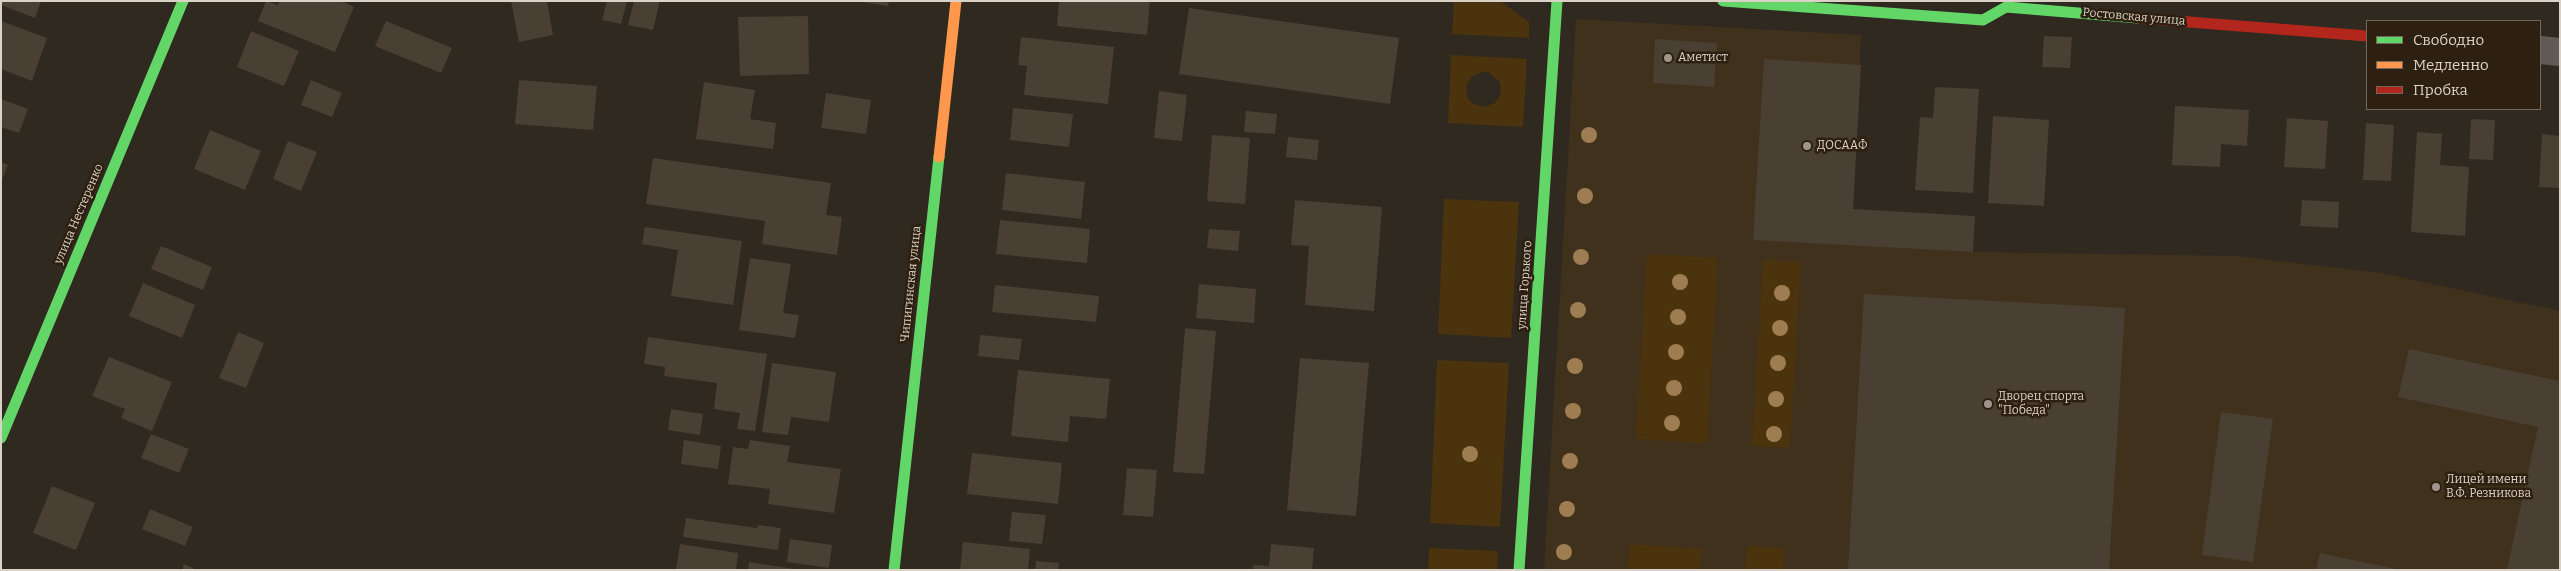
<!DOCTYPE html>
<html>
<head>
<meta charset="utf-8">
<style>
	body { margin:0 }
	#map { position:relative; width:2561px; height:571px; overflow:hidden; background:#302920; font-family:Bitter,serif }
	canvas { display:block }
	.frame { position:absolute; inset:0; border:2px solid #dad1c7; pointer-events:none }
	.legend { position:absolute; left:2366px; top:20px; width:175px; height:90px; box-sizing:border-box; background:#2d2010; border:1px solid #726759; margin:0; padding:6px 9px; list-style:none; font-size:15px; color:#dad1c7 }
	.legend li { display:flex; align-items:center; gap:10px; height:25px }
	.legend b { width:25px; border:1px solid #726759 }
</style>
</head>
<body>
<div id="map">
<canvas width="2561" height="571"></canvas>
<div class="frame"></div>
<ul class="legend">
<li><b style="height:6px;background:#63d668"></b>Свободно</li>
<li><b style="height:6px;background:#ff974d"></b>Медленно</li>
<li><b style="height:6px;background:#b3261e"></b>Пробка</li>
</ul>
</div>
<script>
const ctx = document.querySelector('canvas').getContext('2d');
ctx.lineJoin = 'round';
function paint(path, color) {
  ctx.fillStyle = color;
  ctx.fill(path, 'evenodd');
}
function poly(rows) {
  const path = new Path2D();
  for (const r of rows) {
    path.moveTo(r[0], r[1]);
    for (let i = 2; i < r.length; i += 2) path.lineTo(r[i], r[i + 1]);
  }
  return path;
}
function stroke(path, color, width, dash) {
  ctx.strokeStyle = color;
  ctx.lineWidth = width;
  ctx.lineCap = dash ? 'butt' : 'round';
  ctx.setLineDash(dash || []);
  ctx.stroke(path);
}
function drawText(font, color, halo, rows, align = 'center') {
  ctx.font = font + ' Bitter,serif';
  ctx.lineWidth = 5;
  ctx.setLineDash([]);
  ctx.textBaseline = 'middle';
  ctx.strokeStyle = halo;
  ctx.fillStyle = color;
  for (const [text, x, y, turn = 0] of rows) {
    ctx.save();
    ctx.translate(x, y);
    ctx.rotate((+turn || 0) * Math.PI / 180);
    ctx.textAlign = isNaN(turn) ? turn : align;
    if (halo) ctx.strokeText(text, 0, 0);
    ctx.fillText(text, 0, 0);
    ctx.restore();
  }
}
paint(poly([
	[1576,19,1861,35,1853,209,1887,247,1973,252,2236,256,2381,273,2560,311,2560,570,1544,570]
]), '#40311c');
paint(poly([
	[1454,1,1500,1,1529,22,1529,38,1452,34],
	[1451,55,1527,59,1523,127,1448,123],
	[1488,72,1500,82,1501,94,1495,103,1483,107,1472,103,1468,99,1466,87,1471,77,1482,72],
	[1444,199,1519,202,1511,338,1438,334],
	[1647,254,1718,258,1707,443,1636,439],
	[1763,260,1801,262,1790,448,1752,446],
	[1437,360,1509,363,1500,527,1430,523],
	[1630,544,1702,549,1700,570,1628,570],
	[1747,546,1785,548,1783,570,1745,570],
	[1429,548,1498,551,1497,570,1428,570]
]), '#4b330d');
paint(poly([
	[1,1,41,1,35,18,1,5],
	[266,1,278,5,279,1,341,1,354,7,335,52,258,21],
	[511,1,547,1,553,35,519,42],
	[607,1,627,1,621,24,602,20],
	[634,1,660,1,653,30,628,25],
	[856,1,889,1,888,6],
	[1059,1,1150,1,1147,35,1057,26],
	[1189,8,1399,38,1390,104,1179,74],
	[808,16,809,74,740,76,738,17],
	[1,21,47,38,32,81,1,69],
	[386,21,452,48,441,73,375,46],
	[251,31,299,51,284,86,237,67],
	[2044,36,2072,37,2070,68,2042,67],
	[1021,37,1114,47,1108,104,1024,95,1027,66,1018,65],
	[1655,39,1717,43,1714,87,1653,83],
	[1764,59,1861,65,1853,209,1975,216,1973,252,1753,240],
	[311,80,342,93,332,117,301,105],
	[519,80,597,86,593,130,515,124],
	[704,82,755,90,750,119,776,123,773,149,696,139],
	[1935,87,1979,89,1973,193,1915,190,1920,117,1933,118],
	[1159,91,1187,95,1182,141,1154,138],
	[826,93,871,100,866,134,821,128],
	[1,99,28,109,19,133,1,127],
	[2175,106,2249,110,2247,146,2221,144,2220,167,2172,165],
	[1013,108,1073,114,1069,147,1010,140],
	[1246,111,1277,114,1275,134,1244,132],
	[1993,116,2049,120,2044,206,1988,203],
	[2287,118,2328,121,2325,169,2284,167],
	[2471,119,2495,120,2493,160,2469,159],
	[2366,123,2394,125,2391,181,2363,180],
	[210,130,261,151,245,190,194,169],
	[2417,132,2442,134,2440,165,2469,167,2465,236,2411,232],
	[2542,134,2560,136,2560,188,2539,187],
	[1212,135,1250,138,1245,204,1207,201],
	[1288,137,1319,140,1317,160,1286,157],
	[288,141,317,152,301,191,273,179],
	[653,158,831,183,826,215,842,217,837,255,762,244,765,221,646,204],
	[1,162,8,165,1,182],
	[1006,173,1085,182,1081,219,1002,210],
	[1295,200,1382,207,1374,311,1305,305,1309,246,1291,245],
	[2302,200,2339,202,2338,228,2300,226],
	[1000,220,1090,229,1087,263,996,254],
	[645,227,742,241,733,305,671,296,678,250,642,244],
	[1209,229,1240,231,1238,251,1207,248],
	[161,246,212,267,203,290,151,269],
	[750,258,791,264,783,313,799,315,795,338,739,330],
	[143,283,195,305,182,338,129,316],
	[1199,284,1256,289,1254,323,1196,318],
	[995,285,1099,296,1096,322,992,312],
	[1864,294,2125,308,2109,570,1848,570],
	[1185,328,1216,331,1204,474,1173,472],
	[238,332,264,343,246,388,219,378],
	[980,335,1022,339,1019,360,978,356],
	[648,337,767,354,755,431,737,429,740,413,714,409,717,383,664,376,665,367,644,364],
	[2409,349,2560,381,2560,570,2507,570,2538,427,2398,397],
	[109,357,172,382,152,431,121,418,125,409,92,396],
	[1300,358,1369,363,1356,516,1287,510],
	[772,363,836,372,829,422,791,417,788,435,762,432],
	[1018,370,1110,379,1106,419,1070,416,1068,442,1011,436],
	[671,409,703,414,700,435,668,430],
	[2221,412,2273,419,2253,562,2202,555],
	[151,434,189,449,179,473,141,458],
	[684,440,721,446,718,469,681,464],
	[750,440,790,446,787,462,841,469,834,513,768,504,770,489,728,484,733,447,748,449],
	[972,453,1062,463,1058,504,967,494],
	[1127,468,1157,470,1153,517,1123,515],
	[52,486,95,503,76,550,33,533],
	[150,509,193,527,185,546,142,529],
	[1012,512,1046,515,1042,544,1009,541],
	[686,518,757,528,758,525,781,528,778,550,683,537],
	[790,539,832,545,829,568,787,562],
	[963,542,1030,549,1028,570,960,570],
	[680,544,738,553,736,570,676,570],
	[1271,544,1314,548,1312,570,1253,570,1253,565,1269,566],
	[2320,553,2396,569,2396,570,2316,570],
	[1036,561,1059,563,1058,570,1035,570],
	[749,562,794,569,794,570,748,570],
	[184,564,197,570,182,570]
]), '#493f32');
stroke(poly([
	[2540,50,2560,52]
]), '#605a54', 28);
stroke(poly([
	[1723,1,1983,20,2006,7,2138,18],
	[1,438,183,1],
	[894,570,939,157],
	[1519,570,1557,1]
]), '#63d668', 11);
stroke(poly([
	[939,157,956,1]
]), '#ff974d', 11);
stroke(poly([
	[2138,18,2367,36]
]), '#b3261e', 11);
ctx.fillStyle = '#9f7d52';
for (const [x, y] of [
	[1589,135],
	[1585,196],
	[1581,257],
	[1680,282],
	[1782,293],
	[1578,310],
	[1678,317],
	[1780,328],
	[1676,352],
	[1778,363],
	[1575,366],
	[1674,388],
	[1776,399],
	[1573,411],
	[1672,423],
	[1774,434],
	[1470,454],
	[1570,461],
	[1567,509],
	[1564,552]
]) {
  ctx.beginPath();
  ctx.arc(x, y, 8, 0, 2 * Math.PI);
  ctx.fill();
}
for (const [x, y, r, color] of [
	[1668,58,5,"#9e968d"],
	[1807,146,5,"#9e968d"],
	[1988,404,5,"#9e968d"],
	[2436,487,5,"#9e968d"]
]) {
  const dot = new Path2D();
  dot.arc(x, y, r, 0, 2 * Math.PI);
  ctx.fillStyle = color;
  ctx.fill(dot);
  stroke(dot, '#2d2010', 2);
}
drawText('12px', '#dad1c7', '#2d2010', [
	["Ростовская улица",2134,17,5],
	["улица Нестеренко",79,214,-67],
	["Чипигинская улица",911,284,-84],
	["улица Горького",1525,285,-86]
]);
drawText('12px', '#dad1c7', '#2d2010', [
	["Аметист",1678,58],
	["ДОСААФ",1817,146],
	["Дворец спорта",1998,397],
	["\"Победа\"",1998,411],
	["Лицей имени",2446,480],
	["В.Ф. Резникова",2446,494]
], 'left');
</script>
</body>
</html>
